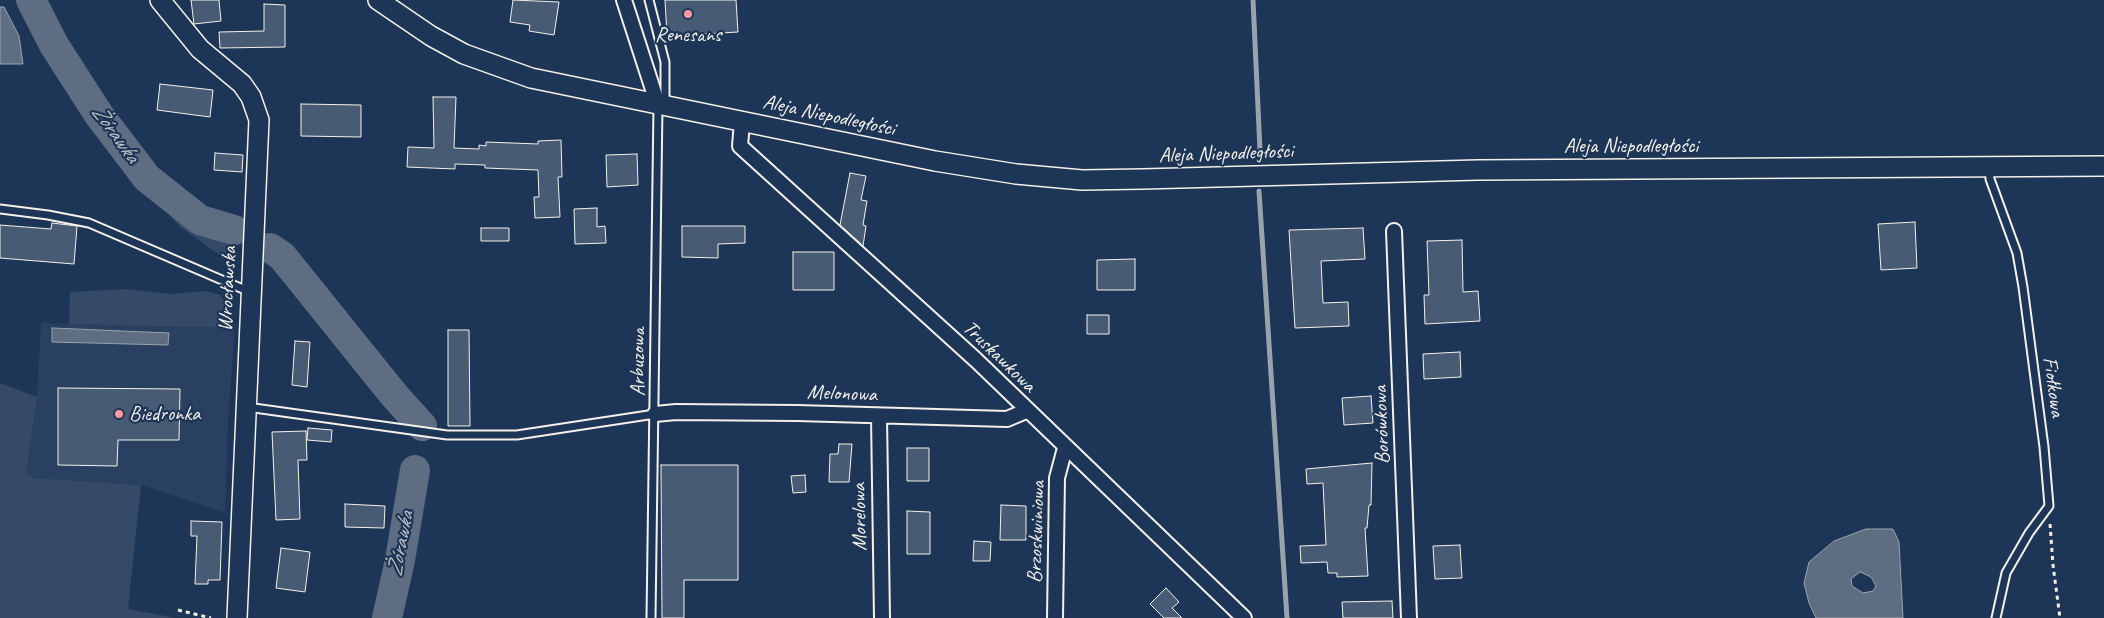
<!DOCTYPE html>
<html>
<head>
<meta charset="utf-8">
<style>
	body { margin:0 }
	canvas { display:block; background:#1d3557 }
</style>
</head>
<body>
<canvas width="2104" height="618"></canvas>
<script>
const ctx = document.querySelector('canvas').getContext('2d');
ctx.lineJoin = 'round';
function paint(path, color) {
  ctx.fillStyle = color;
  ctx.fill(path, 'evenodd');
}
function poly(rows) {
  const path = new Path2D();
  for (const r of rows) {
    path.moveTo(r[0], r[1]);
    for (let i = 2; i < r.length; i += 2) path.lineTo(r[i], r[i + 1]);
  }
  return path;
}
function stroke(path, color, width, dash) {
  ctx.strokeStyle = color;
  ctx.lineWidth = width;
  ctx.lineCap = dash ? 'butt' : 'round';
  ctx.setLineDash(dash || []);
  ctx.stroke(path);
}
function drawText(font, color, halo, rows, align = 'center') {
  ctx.font = font + ' Caveat,sans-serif';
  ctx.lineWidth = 4.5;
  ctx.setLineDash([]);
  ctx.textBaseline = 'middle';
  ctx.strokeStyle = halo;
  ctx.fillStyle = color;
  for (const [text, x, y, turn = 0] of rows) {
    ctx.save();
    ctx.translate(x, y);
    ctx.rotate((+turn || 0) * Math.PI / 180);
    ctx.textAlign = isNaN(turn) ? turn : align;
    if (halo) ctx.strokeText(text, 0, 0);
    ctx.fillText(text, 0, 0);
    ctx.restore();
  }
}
paint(poly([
	[41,323,235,328,228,418,225,513,141,485,34,478,26,474,37,397]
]), '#2a4060');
paint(poly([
	[49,46,101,128,151,186,236,245,234,265,179,226,94,130,47,58],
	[127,289,170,294,205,291,220,295,233,312,235,328,69,324,70,292],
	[0,383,37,397,26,474,34,478,141,485,128,609,176,618,0,618]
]), '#354a67');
const water = poly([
	[0,7,4,7,19,36,23,64,0,64,0,7],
	[52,328,169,333,168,345,52,342,52,328],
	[1866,529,1893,529,1899,542,1903,618,1816,618,1809,603,1804,583,1809,562,1834,541,1866,529],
	[1860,572,1871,577,1876,586,1873,591,1863,593,1852,586,1851,579,1860,572]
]);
paint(water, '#5e6d82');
stroke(water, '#9aa2ab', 1);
stroke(poly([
	[1253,0,1260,150],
	[1259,191,1287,618]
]), '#9aa2ab', 5);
stroke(poly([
	[31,0,54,45,99,115,147,178,200,220,234,230],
	[270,248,282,256,394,395,422,426],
	[387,618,400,560,415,470]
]), '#5e6d82', 30);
const building = poly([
	[191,0,219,0,221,21,194,24,191,0],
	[513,0,559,2,554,35,529,31,530,25,510,22,513,0],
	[665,0,736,0,738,32,667,36,665,0],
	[264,4,285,5,285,47,220,48,219,32,264,31,264,4],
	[160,84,213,90,210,117,157,110,160,84],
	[433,97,456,97,454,148,479,149,479,145,486,146,486,142,538,144,538,141,561,140,562,177,558,177,560,217,535,218,534,197,539,197,538,170,485,168,485,165,455,164,455,169,407,167,408,147,434,148,433,97],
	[301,104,361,105,361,137,301,136,301,104],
	[215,153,243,155,242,172,214,170,215,153],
	[637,154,638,185,607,187,606,155,637,154],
	[850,173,866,176,861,200,867,201,863,225,866,226,863,246,840,225,850,173],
	[597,208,597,227,605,226,606,243,575,244,574,209,597,208],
	[1915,222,1917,268,1881,270,1878,224,1915,222],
	[52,223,77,226,74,264,0,258,0,225,51,229,52,223],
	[682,226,745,226,745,243,718,244,718,258,682,257,682,226],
	[481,228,509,228,509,241,481,241,481,228],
	[1363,228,1365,259,1321,261,1323,303,1348,302,1349,326,1295,328,1289,230,1363,228],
	[1462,240,1463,292,1478,291,1480,321,1425,324,1424,295,1429,295,1427,241,1462,240],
	[793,252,834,252,834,290,793,290,793,252],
	[1135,259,1135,290,1097,290,1097,260,1135,259],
	[1087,315,1109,315,1109,334,1087,334,1087,315],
	[448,330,469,330,470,426,448,426,448,330],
	[295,341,310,342,307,387,292,385,295,341],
	[1460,352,1461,377,1424,379,1423,354,1460,352],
	[58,388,180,389,179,440,118,440,117,466,58,465,58,388],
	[1371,396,1373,423,1344,425,1342,398,1371,396],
	[308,428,332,430,331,442,307,440,308,428],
	[306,431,307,460,298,460,300,519,276,520,272,432,306,431],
	[839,444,852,444,849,482,829,482,830,454,838,454,839,444],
	[907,448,929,448,929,481,907,481,907,448],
	[1372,463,1371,505,1369,505,1367,528,1365,528,1368,576,1337,577,1337,573,1328,573,1327,562,1301,563,1300,546,1326,545,1323,483,1307,484,1306,469,1372,463],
	[661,465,738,465,738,580,684,580,684,618,662,618,661,465],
	[805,475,806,492,793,493,791,476,805,475],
	[345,504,385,506,384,528,345,527,345,504],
	[1001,505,1026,506,1026,540,1000,540,1001,505],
	[907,511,930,512,930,554,907,554,907,511],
	[191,521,222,522,220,580,208,580,208,584,195,584,197,536,191,536,191,521],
	[974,541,991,542,990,561,973,561,974,541],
	[1460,545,1462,578,1435,579,1433,546,1460,545],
	[281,548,310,552,305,592,276,588,281,548],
	[1166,588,1179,602,1172,608,1182,618,1164,618,1150,604,1166,588],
	[1392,601,1393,618,1343,618,1342,602,1392,601]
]);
paint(building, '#485b74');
stroke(building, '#f4f1e8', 1);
const lane = poly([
	[649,0,665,62,665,104],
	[1989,167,1990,179,2017,253,2023,287,2044,447,2049,506,2029,533,2006,573,1996,618],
	[0,209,48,215,89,223,250,292],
	[247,407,447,435,517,435,655,414],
	[651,618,658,106]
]);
const street = poly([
	[624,0,658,105],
	[742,122,740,146,976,360,1244,618],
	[1394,231,1409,618],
	[655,414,676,412,797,413,1007,419,1026,411],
	[879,416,882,618],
	[1055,618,1057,478,1065,448]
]);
const secondary = poly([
	[160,0,200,49,242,84,251,97,259,120,237,618],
	[378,0,431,36,464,54,531,78,935,161,1016,174,1082,180,1143,179,1478,170,2104,166]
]);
stroke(lane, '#f4f1e8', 11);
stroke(street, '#f4f1e8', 18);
stroke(secondary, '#f4f1e8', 22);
stroke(poly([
	[2050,524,2053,565,2060,618],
	[178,610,211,618]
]), '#f4f1e8', 3, [4, 4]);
stroke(lane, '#1d3557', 7);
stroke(street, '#1d3557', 14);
stroke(secondary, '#1d3557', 19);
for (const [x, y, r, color] of [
	[688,14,5,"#ff9aa2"],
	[119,414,5,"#ff9aa2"]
]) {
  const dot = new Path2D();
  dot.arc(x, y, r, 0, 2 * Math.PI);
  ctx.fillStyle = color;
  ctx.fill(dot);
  stroke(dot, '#1d3557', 2);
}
drawText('21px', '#f4f1e8', '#1d3557', [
	["Renesans",688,35],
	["Biedronka",129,414,"left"]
]);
drawText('21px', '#f4f1e8', '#1d3557', [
	["Aleja Niepodległości",829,116,12],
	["Aleja Niepodległości",1631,146],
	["Aleja Niepodległości",1226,154,-2],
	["Wrocławska",228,289,-87],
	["Truskawkowa",999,357,44],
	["Arbuzowa",638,362,-90],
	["Fiołkowa",2053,387,82],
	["Melonowa",842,394,2],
	["Borówkowa",1382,425,-92],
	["Morelowa",860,517,-91],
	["Brzoskwiniowa",1037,532,-88]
]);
drawText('italic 22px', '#c0c3c4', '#1d3557', [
	["Żórawka",115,134,54],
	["Żórawka",401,544,-79]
]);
</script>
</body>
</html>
